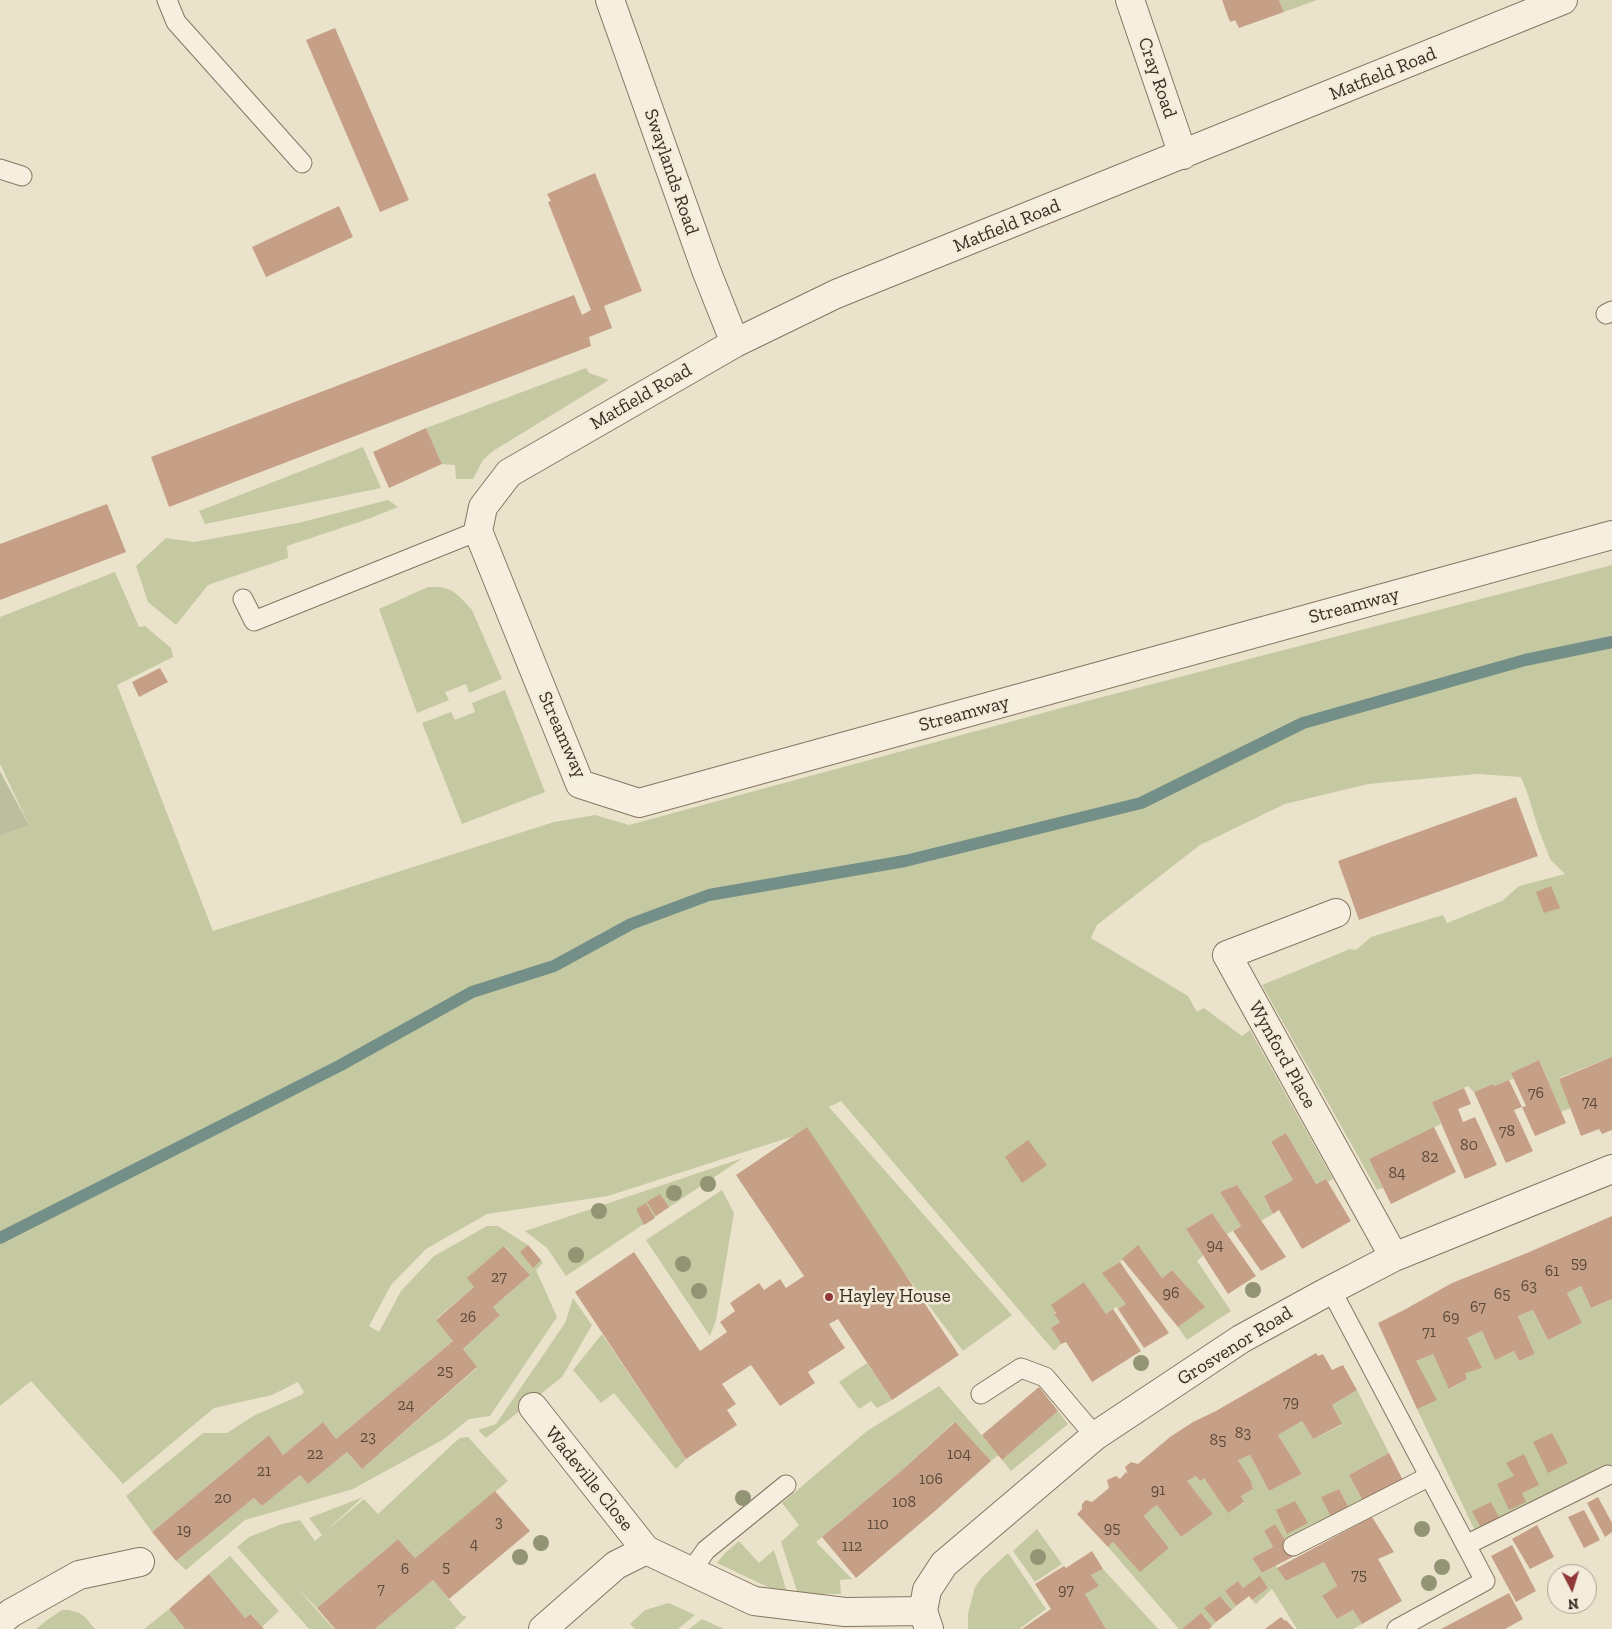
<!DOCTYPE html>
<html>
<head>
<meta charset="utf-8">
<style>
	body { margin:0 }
	#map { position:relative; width:1612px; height:1629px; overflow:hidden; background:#ebe2cc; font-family:"Zilla Slab",serif }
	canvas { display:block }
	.north { position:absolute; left:1547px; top:1564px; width:50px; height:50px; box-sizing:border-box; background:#f3ecdb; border:1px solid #a9a091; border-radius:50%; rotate:175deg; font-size:14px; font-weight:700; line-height:20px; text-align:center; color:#392e23 }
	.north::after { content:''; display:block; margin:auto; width:18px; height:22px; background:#903738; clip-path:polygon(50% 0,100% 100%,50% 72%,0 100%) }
</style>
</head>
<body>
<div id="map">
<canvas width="1612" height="1629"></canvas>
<div class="north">N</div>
</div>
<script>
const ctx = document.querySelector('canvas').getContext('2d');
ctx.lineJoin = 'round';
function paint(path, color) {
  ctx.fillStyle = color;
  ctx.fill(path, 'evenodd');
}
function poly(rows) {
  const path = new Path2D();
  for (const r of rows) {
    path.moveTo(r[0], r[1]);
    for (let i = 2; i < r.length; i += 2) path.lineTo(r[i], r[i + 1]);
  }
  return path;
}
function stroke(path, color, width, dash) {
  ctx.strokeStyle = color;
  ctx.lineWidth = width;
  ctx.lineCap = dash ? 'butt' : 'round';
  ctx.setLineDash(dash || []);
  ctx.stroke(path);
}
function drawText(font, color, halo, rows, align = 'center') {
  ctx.font = font + ' "Zilla Slab",serif';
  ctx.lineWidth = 5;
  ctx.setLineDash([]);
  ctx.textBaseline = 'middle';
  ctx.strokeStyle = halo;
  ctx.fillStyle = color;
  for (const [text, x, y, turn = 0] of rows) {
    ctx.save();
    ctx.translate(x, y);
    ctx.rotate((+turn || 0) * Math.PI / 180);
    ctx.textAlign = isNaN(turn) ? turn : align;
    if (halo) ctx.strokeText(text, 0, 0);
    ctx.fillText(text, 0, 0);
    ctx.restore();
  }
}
paint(poly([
	[1279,0,1317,0,1284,12],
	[586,368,589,373,609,380,493,451,483,460,473,479,456,479,455,465,442,464,426,428],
	[363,447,381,488,205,524,199,511],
	[388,500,398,507,368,519,287,546,288,558,208,585,176,625,148,602,136,566,166,538,194,542,298,523],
	[1612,565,1612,1057,1559,1078,1571,1108,1561,1112,1539,1060,1511,1073,1514,1079,1509,1080,1494,1086,1493,1084,1474,1092,1468,1086,1432,1102,1441,1124,1369,1159,1383,1188,1377,1190,1262,985,1350,949,1356,950,1371,937,1443,915,1447,923,1502,901,1519,886,1565,874,1550,859,1538,828,1528,795,1521,777,1477,774,1368,784,1285,804,1200,845,1097,925,1091,938,1188,996,1197,1012,1204,1008,1242,1036,1250,1030,1333,1179,1328,1182,1326,1179,1316,1184,1286,1133,1271,1143,1293,1180,1264,1196,1273,1214,1261,1221,1237,1185,1220,1192,1241,1226,1227,1234,1212,1213,1186,1229,1203,1256,1197,1261,1231,1311,1187,1340,1178,1327,1204,1307,1172,1270,1162,1278,1138,1246,1120,1262,1103,1273,1126,1304,1118,1309,1116,1307,1106,1314,1084,1282,1066,1295,1054,1314,1060,1322,1051,1328,1061,1344,1054,1351,841,1101,829,1107,1012,1315,963,1351,800,1134,608,1196,487,1214,426,1249,391,1285,369,1326,379,1332,401,1291,434,1256,487,1226,498,1226,528,1245,543,1263,536,1270,557,1317,490,1416,469,1419,444,1439,353,1489,245,1520,186,1570,176,1561,254,1498,262,1506,300,1475,308,1484,347,1452,362,1469,477,1368,463,1349,500,1315,493,1307,530,1275,505,1246,474,1287,436,1319,453,1341,336,1439,323,1422,283,1455,269,1435,152,1532,126,1496,203,1433,227,1433,255,1415,301,1395,304,1392,298,1382,272,1395,214,1408,123,1484,31,1381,0,1406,0,836,29,825,0,764,0,617,115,572,139,627,145,626,171,648,173,657,117,685,213,931,554,822,595,815,629,825,1087,701],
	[428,587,440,587,451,590,460,597,472,610,502,679,469,693,466,684,445,692,449,700,417,713,379,609],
	[505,690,545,792,462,824,422,723,451,712,455,720,475,712,472,703],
	[743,1158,566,1276,547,1248,525,1231],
	[722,1190,734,1213,716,1320,710,1336,646,1240],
	[1581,1286,1591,1308,1612,1299,1612,1464,1476,1533,1417,1409,1416,1361,1433,1354,1450,1389,1467,1379,1465,1373,1467,1338,1482,1331,1495,1359,1514,1351,1519,1361,1535,1354,1518,1316,1533,1310,1548,1340,1582,1323,1567,1293],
	[573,1298,592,1325,562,1377,486,1438,478,1430,496,1424,565,1323],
	[602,1334,686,1459,676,1469,614,1393,601,1403,573,1370],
	[867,1363,892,1400,877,1408,871,1401,859,1409,839,1382],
	[939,1386,999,1455,991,1461,954,1422,901,1471,816,1542,852,1579,840,1580,841,1594,798,1594,781,1542,799,1525,782,1503,867,1431],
	[1357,1390,1389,1453,1349,1475,1363,1501,1349,1508,1339,1489,1322,1497,1331,1517,1311,1525,1285,1540,1275,1525,1264,1531,1273,1547,1252,1558,1262,1573,1276,1566,1286,1581,1324,1562,1337,1586,1322,1597,1337,1619,1353,1610,1362,1624,1353,1629,1297,1629,1272,1589,1256,1604,1252,1600,1268,1588,1260,1577,1243,1588,1238,1581,1225,1591,1236,1606,1232,1610,1220,1596,1205,1608,1216,1622,1212,1626,1201,1613,1182,1629,1179,1629,1108,1547,1113,1542,1140,1571,1169,1548,1144,1516,1157,1505,1181,1537,1213,1514,1187,1481,1196,1476,1200,1481,1204,1478,1228,1512,1244,1503,1241,1496,1253,1489,1251,1481,1238,1460,1250,1455,1269,1491,1302,1474,1278,1435,1302,1421,1313,1439,1342,1425,1332,1405],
	[1058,1411,1068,1424,1011,1471,1002,1460],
	[468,1437,508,1481,415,1558,398,1539,317,1608,297,1588,334,1629,309,1629,237,1547,249,1537,282,1524,300,1520,315,1541,322,1535,309,1518,363,1497,325,1532,364,1499,378,1514,455,1442,460,1438],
	[1037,1529,1062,1564,1035,1582,1013,1551],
	[739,1541,759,1563,774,1550,787,1592,774,1590,717,1563,724,1554],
	[1008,1553,1046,1609,1019,1629,968,1629,968,1613,975,1587,983,1576],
	[230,1556,279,1611,262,1627,252,1614,245,1618,209,1574],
	[1103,1569,1151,1621,1158,1629,1106,1629,1085,1594,1099,1586,1091,1575],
	[433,1580,462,1615,467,1617,454,1629,375,1629],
	[669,1603,695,1615,678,1629,635,1629,630,1624,645,1610],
	[169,1609,185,1629,144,1629],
	[62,1610,69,1610,79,1613,85,1617,95,1629,36,1629,47,1620],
	[702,1619,724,1629,689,1629]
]), '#c5c9a1');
paint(poly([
	[0,771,29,825,0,836]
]), '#bbbf9e');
stroke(poly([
	[0,1238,339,1066,472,992,554,966,631,924,709,895,905,861,1141,803,1303,723,1525,660,1612,642]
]), '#738f88', 12);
paint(poly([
	[1222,0,1279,0,1284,12,1239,28,1235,20,1230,22],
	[335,28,409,200,380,212,306,40],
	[595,173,642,291,604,306,612,328,589,337,591,346,169,507,151,457,574,295,582,315,591,310,548,202,551,201,547,194],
	[339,206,353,237,266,277,252,247],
	[426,428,442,464,389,488,373,452],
	[107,504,126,552,0,600,0,544],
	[160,668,168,682,139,697,132,682],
	[1516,797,1538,856,1359,920,1338,861],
	[1551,886,1560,908,1544,913,1536,892],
	[1612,1057,1612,1130,1602,1134,1599,1129,1581,1136,1559,1079],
	[1539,1060,1566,1123,1535,1136,1522,1107,1526,1106,1511,1073],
	[1509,1080,1522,1107,1514,1110,1533,1151,1506,1163,1474,1092,1493,1084,1494,1086],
	[1464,1088,1471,1104,1458,1109,1463,1122,1475,1117,1497,1165,1465,1179,1432,1102],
	[807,1127,959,1355,892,1400,838,1319,829,1324,845,1348,808,1372,815,1383,780,1406,751,1365,722,1384,736,1404,727,1410,737,1425,686,1459,575,1292,634,1252,700,1351,727,1332,720,1322,735,1311,730,1303,759,1283,764,1290,780,1279,786,1288,804,1276,736,1175],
	[1434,1127,1456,1172,1391,1204,1369,1159],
	[1286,1133,1316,1184,1326,1179,1351,1221,1302,1249,1279,1210,1273,1214,1264,1196,1293,1180,1271,1142],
	[1028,1140,1047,1165,1022,1183,1005,1157],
	[1237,1185,1286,1257,1261,1271,1233,1231,1241,1226,1220,1192],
	[660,1194,669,1207,656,1216,647,1202],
	[646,1203,655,1218,644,1225,636,1209],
	[1212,1213,1256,1276,1228,1294,1186,1229],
	[1612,1216,1612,1299,1591,1308,1581,1286,1567,1293,1582,1323,1548,1340,1533,1310,1518,1316,1535,1354,1519,1361,1514,1351,1495,1360,1482,1331,1467,1338,1482,1368,1465,1373,1467,1379,1449,1389,1433,1354,1416,1361,1437,1400,1417,1409,1378,1323,1404,1310,1452,1283,1527,1253],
	[528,1245,541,1260,533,1268,520,1252],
	[1138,1245,1162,1278,1172,1270,1205,1307,1178,1327,1122,1259],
	[504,1246,530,1275,493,1307,500,1315,463,1349,477,1367,362,1469,347,1452,308,1484,300,1475,262,1506,254,1498,176,1561,152,1532,269,1435,283,1455,323,1422,336,1439,453,1341,436,1320,474,1287,467,1278],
	[1120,1262,1169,1333,1144,1348,1118,1309,1126,1304,1102,1273],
	[1084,1282,1106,1314,1113,1309,1141,1351,1092,1382,1066,1342,1061,1344,1051,1328,1060,1322,1054,1314,1056,1313,1051,1305],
	[1316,1353,1318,1356,1323,1354,1332,1370,1343,1365,1357,1390,1332,1405,1342,1424,1313,1439,1302,1421,1278,1435,1302,1474,1269,1491,1250,1455,1238,1460,1251,1481,1253,1489,1241,1496,1244,1502,1228,1513,1204,1478,1200,1481,1196,1476,1187,1481,1213,1514,1181,1537,1157,1505,1153,1508,1144,1516,1169,1548,1140,1572,1113,1542,1108,1547,1077,1514,1082,1509,1082,1504,1086,1500,1092,1502,1109,1488,1107,1480,1116,1476,1120,1479,1126,1472,1128,1474,1125,1467,1131,1462,1138,1464,1170,1437,1193,1422,1216,1411],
	[1039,1387,1058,1411,1002,1460,982,1435],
	[955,1422,991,1461,935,1511,856,1578,822,1537,901,1471],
	[1552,1433,1568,1463,1548,1473,1533,1442],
	[1389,1453,1403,1480,1363,1501,1349,1475],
	[1524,1454,1539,1485,1522,1493,1526,1502,1509,1510,1497,1484,1514,1476,1506,1463],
	[1339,1489,1349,1508,1331,1517,1321,1497],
	[495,1491,530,1531,449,1599,433,1580,375,1629,335,1629,317,1608,398,1539,415,1558],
	[1598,1497,1612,1523,1612,1532,1605,1537,1587,1503],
	[1295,1501,1308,1523,1287,1534,1276,1510],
	[1491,1502,1501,1521,1482,1530,1472,1511],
	[1584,1510,1600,1540,1584,1548,1568,1517],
	[1372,1517,1394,1552,1378,1559,1402,1601,1362,1624,1353,1610,1337,1619,1322,1596,1337,1586,1324,1562,1286,1581,1277,1568],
	[1275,1524,1285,1540,1288,1539,1298,1554,1262,1573,1252,1558,1273,1547,1264,1531],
	[1537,1525,1554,1557,1530,1569,1512,1539],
	[1512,1545,1536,1591,1516,1602,1491,1556],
	[1092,1551,1103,1569,1091,1575,1099,1586,1085,1594,1106,1629,1022,1629,1051,1609,1035,1584,1064,1566,1066,1568],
	[209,1574,245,1618,251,1614,264,1629,185,1629,169,1609],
	[1260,1576,1268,1588,1252,1600,1249,1596,1236,1606,1225,1591,1238,1581,1243,1588],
	[1509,1593,1523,1619,1505,1629,1441,1629],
	[1220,1596,1232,1610,1216,1622,1204,1608],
	[1201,1613,1212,1626,1209,1629,1182,1629],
	[1281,1617,1285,1621,1286,1620,1294,1629,1265,1629]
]), '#c6a086');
const service = poly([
	[167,0,176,22,302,163],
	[0,169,22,176],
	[1606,314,1612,311],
	[243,599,254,621,478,531],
	[1331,1290,1485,1581,1397,1629],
	[981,1394,1021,1368,1045,1377,1095,1436],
	[1466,1545,1608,1475],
	[1293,1546,1430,1476],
	[691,1571,706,1550,786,1485]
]);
const minor = poly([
	[610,0,706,270,735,343],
	[1130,0,1183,155],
	[1563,0,836,294,735,343,509,473,483,507,478,531,580,784,639,803,1612,535],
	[1336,913,1227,955,1394,1257],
	[533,1407,646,1550],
	[0,1622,11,1613,79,1575,140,1562],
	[543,1629,616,1565,646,1550,754,1601,845,1612,923,1611],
	[929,1629,923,1611,927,1590,944,1564,1095,1436,1241,1339,1323,1294,1394,1257,1612,1169]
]);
stroke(service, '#877561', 21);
stroke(minor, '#877561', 30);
stroke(service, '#f6efdf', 19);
stroke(minor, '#f6efdf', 28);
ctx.fillStyle = '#929474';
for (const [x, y] of [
	[708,1184],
	[674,1193],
	[599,1211],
	[576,1255],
	[683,1264],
	[1253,1290],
	[699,1291],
	[1141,1363],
	[743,1498],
	[1422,1529],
	[541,1543],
	[520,1557],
	[1038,1557],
	[1442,1567],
	[1429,1583]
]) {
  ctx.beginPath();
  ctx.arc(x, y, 8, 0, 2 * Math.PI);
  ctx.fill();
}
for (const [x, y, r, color] of [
	[829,1297,5,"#903738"]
]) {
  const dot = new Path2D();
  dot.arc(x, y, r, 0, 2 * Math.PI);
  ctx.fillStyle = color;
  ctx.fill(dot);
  stroke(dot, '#f3ecdb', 2);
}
drawText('16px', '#5c4a3c', null, [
	["76",1536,1093],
	["74",1590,1102],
	["78",1507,1131],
	["80",1469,1145],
	["82",1430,1157],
	["84",1397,1173],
	["94",1215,1245],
	["59",1579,1263],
	["61",1552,1271],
	["27",499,1277],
	["63",1529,1286],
	["96",1171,1293],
	["65",1502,1294],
	["67",1478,1307],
	["26",468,1317],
	["69",1451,1317],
	["71",1429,1332],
	["25",445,1371],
	["79",1291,1402],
	["24",406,1405],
	["83",1243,1433],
	["23",368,1437],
	["85",1218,1440],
	["22",315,1454],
	["104",959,1454],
	["21",264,1471],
	["106",931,1479],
	["91",1158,1490],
	["20",223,1498],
	["108",904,1502],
	["3",499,1522],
	["110",878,1524],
	["95",1112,1528],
	["19",184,1530],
	["4",474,1544],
	["112",852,1546],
	["5",446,1567],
	["6",405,1569],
	["75",1359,1575],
	["7",381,1589],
	["97",1066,1590]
]);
drawText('19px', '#392e23', '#f3ecdb', [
	["Matfield Road",1383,74,-22],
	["Cray Road",1157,78,71],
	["Swaylands Road",671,172,71],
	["Matfield Road",1007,226,-22],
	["Matfield Road",641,397,-30],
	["Streamway",1354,606,-15],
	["Streamway",964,714,-15],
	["Streamway",562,735,66],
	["Wynford Place",1282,1055,61],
	["Grosvenor Road",1235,1346,-32],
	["Wadeville Close",589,1479,51]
]);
drawText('19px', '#392e23', '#f3ecdb', [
	["Hayley House",839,1297]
], 'left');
</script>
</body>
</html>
